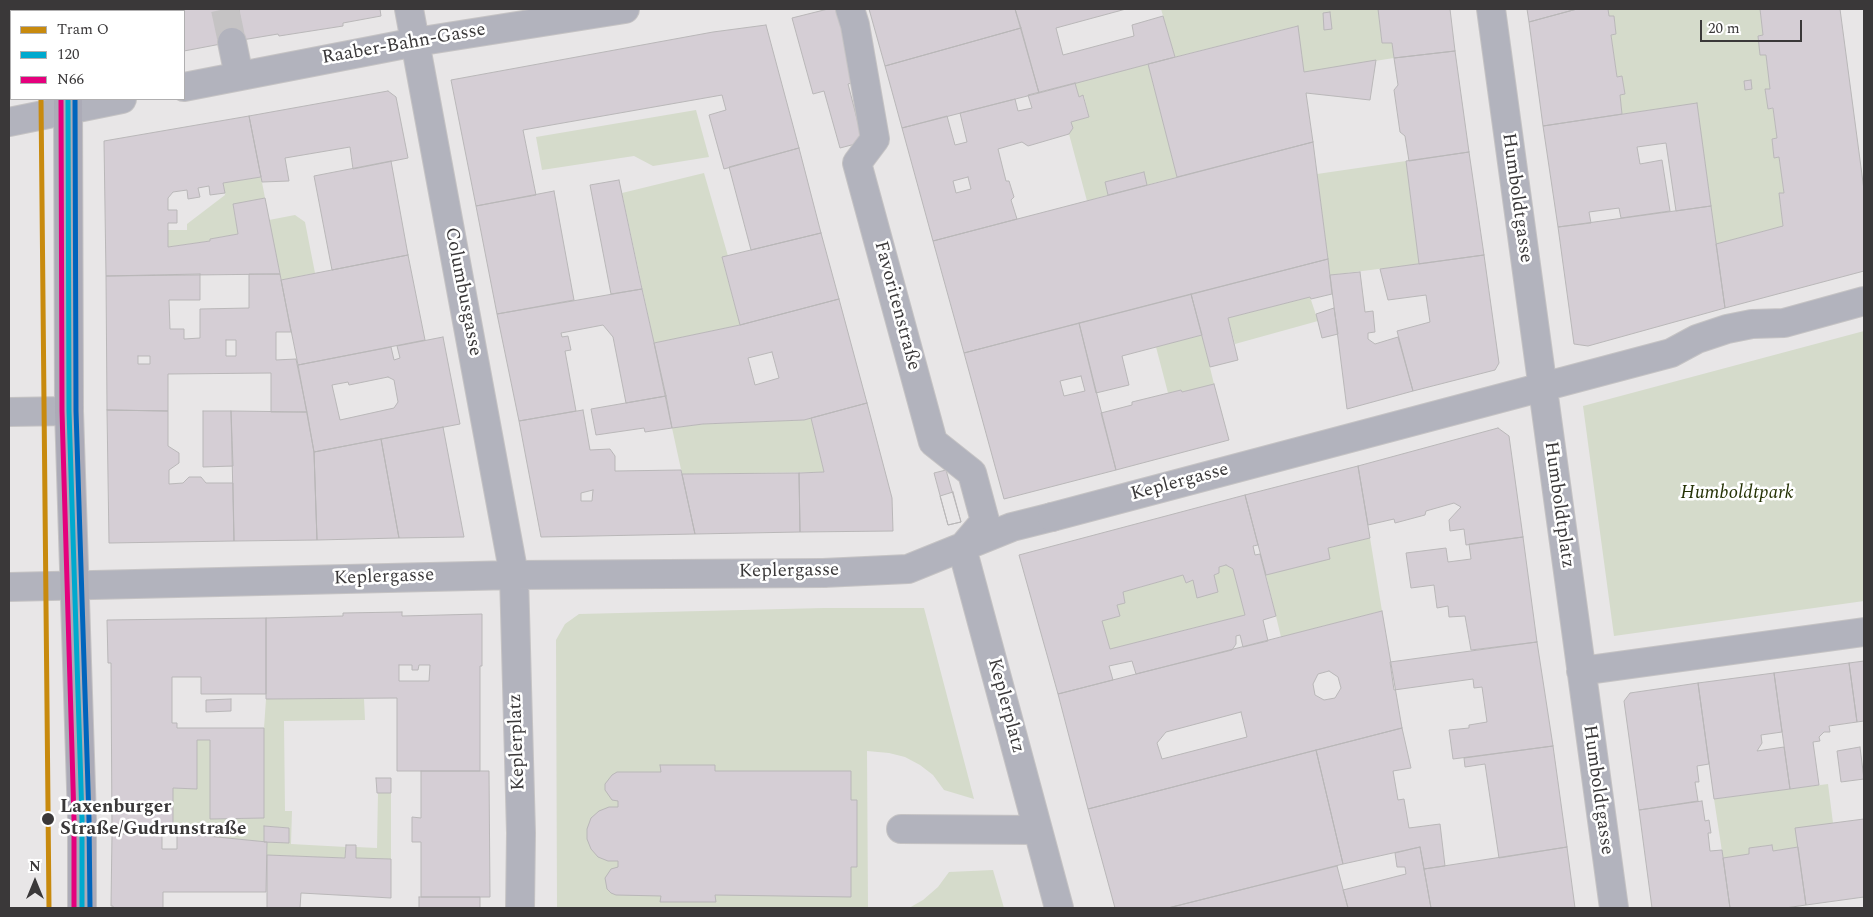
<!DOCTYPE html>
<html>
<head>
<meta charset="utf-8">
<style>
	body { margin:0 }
	#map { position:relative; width:1873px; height:917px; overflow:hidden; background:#e8e6e7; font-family:Spectral,serif }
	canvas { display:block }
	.frame { position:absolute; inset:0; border:10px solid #3a3839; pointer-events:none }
	.legend { position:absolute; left:10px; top:10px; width:175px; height:90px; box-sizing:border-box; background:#fff; border:1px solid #b0afb0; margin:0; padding:6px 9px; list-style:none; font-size:15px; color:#3a3839 }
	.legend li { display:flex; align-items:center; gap:10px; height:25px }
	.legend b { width:25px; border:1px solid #b0afb0 }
	.north { position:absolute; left:10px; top:857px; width:50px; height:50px; -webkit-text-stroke:4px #fff; paint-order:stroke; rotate:0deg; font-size:14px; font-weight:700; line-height:20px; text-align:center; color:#3a3839 }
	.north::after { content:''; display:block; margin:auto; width:18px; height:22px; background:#3a3839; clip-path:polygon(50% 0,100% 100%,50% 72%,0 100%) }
	.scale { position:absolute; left:1700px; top:20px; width:102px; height:22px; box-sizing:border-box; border:2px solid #3a3839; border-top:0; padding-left:6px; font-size:15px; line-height:18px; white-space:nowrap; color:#3a3839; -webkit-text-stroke:4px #fff; paint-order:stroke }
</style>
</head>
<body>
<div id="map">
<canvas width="1873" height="917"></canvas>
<div class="frame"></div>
<ul class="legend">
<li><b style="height:6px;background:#c88a0e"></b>Tram O</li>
<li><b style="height:6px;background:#00a9ce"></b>120</li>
<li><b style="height:6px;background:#e5007d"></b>N66</li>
</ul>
<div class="north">N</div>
<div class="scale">20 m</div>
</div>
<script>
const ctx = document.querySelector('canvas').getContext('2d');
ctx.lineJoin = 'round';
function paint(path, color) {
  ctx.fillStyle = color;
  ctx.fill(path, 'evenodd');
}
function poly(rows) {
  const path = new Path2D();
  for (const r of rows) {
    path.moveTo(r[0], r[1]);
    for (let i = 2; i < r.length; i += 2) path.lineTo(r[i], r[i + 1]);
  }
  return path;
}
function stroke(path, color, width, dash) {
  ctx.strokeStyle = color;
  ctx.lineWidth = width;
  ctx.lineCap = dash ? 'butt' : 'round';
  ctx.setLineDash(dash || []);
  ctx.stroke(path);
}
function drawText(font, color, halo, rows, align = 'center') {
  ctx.font = font + ' Spectral,serif';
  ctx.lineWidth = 5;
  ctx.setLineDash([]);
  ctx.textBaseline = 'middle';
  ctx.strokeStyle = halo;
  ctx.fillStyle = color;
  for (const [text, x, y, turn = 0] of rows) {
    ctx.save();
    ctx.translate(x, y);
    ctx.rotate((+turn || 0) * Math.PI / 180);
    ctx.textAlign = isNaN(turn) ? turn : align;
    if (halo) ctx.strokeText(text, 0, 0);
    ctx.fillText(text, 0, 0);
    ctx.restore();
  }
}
paint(poly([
	[1161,9,1378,9,1382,43,1392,43,1394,58,1304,72,1297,26,1175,57],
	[1608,9,1760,9,1763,35,1758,36,1760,55,1766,55,1770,89,1765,90,1768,109,1773,109,1777,138,1772,139,1774,158,1779,157,1784,193,1779,193,1783,226,1716,244,1697,104,1622,114,1620,95,1625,94,1622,76,1617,77,1611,35,1616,34,1614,16,1609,16],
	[1148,64,1177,177,1147,185,1144,172,1105,182,1108,195,1087,201,1069,134,1073,128,1071,122,1089,117,1084,96,1079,97,1075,83],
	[696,110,709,157,653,166,634,156,542,170,536,137],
	[1406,161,1419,264,1330,275,1317,174],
	[704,173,728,256,722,258,740,325,654,343,622,193],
	[261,177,265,198,233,205,238,234,210,239,210,241,168,247,168,230,187,230,187,224,225,195,223,183],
	[295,215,305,222,315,273,281,280,269,220],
	[1310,297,1318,321,1235,344,1228,318],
	[1864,331,1864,601,1614,636,1583,406],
	[1202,335,1214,384,1182,392,1181,390,1168,393,1156,347],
	[811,418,824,472,682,474,672,428,703,424,804,420],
	[1370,538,1382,611,1281,637,1266,575,1329,559,1328,548],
	[1226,565,1233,569,1245,615,1110,649,1102,621,1120,616,1117,605,1125,603,1123,592,1183,575,1186,583,1193,580,1198,597,1218,592,1214,575,1219,573,1219,567],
	[824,608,924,608,974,799,944,790,933,775,920,765,905,757,889,753,867,751,868,908,557,908,556,640,565,624,579,614],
	[266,699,364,699,365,720,284,721,285,811,292,811,291,844,346,847,345,858,267,855,267,842,289,843,289,828,264,826,264,842,173,833,173,788,197,789,197,740,210,740,210,819,264,818,264,728],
	[1828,784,1833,823,1798,847,1773,851,1772,845,1749,848,1749,854,1723,858,1714,799],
	[378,793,391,793,391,859,356,858,356,847,377,848],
	[993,870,1004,908,909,908,923,900,938,887,949,872]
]), '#d5dbcb');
const building = poly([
	[102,9,239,9,242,40,184,51,184,11,102,11,102,9],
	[239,9,380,9,381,16,343,23,343,26,279,36,278,34,242,40,239,9],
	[828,9,839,9,859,81,848,84,863,142,840,148,824,91,813,94,792,18,828,9],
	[869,9,1015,9,1021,28,885,66,869,9],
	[1015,9,1126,9,1056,28,1063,55,1134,36,1132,25,1163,16,1175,57,1039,93,1015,9],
	[1378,9,1450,9,1455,51,1394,58,1392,43,1382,43,1378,9],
	[1527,9,1577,9,1529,22,1527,9],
	[1577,9,1608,9,1609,16,1614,16,1616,34,1611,35,1617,77,1622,76,1625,94,1620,95,1622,114,1543,126,1529,22,1577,9],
	[1760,9,1840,9,1864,190,1864,271,1725,308,1716,244,1783,226,1779,193,1784,193,1779,157,1774,158,1772,139,1777,138,1773,108,1768,109,1765,89,1770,89,1766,55,1760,55,1758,36,1763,35,1760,9],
	[1330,12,1332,29,1324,30,1323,13,1330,12],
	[766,25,799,148,724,169,709,115,726,110,722,95,523,130,536,195,476,206,451,80,713,32,766,25],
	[1298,26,1304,72,1376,60,1370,100,1306,93,1313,142,1177,177,1148,64,1298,26],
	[1021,28,1039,93,902,128,885,66,1021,28],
	[1455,51,1469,152,1409,161,1405,136,1400,132,1394,90,1398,85,1394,58,1455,51],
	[1751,80,1752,89,1745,90,1744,81,1751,80],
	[1075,83,1079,97,1083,95,1089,117,1071,122,1073,128,1069,134,1028,146,1022,142,998,149,1006,181,1009,181,1014,197,1011,200,1017,219,933,241,902,128,947,116,955,145,967,142,960,113,1015,99,1018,111,1032,108,1028,95,1075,83],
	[968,177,971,189,956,193,953,181,968,177],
	[388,91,396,97,408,158,353,169,350,147,285,158,289,181,262,182,249,116,388,91],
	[1697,103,1711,206,1676,211,1666,143,1637,147,1640,164,1662,160,1670,211,1621,218,1619,208,1589,212,1591,223,1558,227,1543,126,1697,103],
	[249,116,261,177,223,183,225,193,210,195,209,186,198,188,200,197,188,199,187,190,173,192,168,198,168,210,177,210,177,223,168,223,168,247,210,241,210,239,238,234,233,204,265,198,280,274,106,276,104,141,249,116],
	[1313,142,1328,259,964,353,933,241,1313,142],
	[799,148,821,233,751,250,729,167,799,148],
	[1469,152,1484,255,1419,264,1406,161,1469,152],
	[391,161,408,255,332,270,314,176,391,161],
	[1144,172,1147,185,1108,195,1105,182,1144,172],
	[619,180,642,289,611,294,590,185,619,180],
	[554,191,574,300,497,314,476,206,554,191],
	[1711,206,1725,308,1588,346,1574,344,1558,227,1711,206],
	[821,233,839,299,740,325,722,257,821,233],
	[408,255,425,340,298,365,281,280,408,255],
	[1484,255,1499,363,1495,370,1413,391,1397,331,1430,322,1426,295,1388,300,1380,269,1484,255],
	[1328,259,1332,294,1311,299,1310,297,1228,318,1238,360,1210,367,1191,294,1328,259],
	[1360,272,1365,312,1373,311,1375,332,1368,333,1368,339,1375,344,1398,337,1413,391,1347,409,1330,275,1360,272],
	[200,274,200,300,169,300,170,329,184,329,184,339,200,338,200,309,249,308,249,274,280,274,291,332,276,332,276,360,296,359,307,412,271,412,271,373,168,374,168,411,107,410,106,276,200,274],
	[226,340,236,340,236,356,226,356,226,340],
	[138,356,150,356,150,364,138,364,138,356],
	[642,289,666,396,626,403,613,337,603,325,561,333,562,337,568,336,571,350,565,351,576,411,519,421,497,314,642,289],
	[1191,294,1202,335,1122,356,1129,385,1096,393,1079,323,1191,294],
	[839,299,867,403,804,420,703,424,672,428,654,343,740,325,839,299],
	[772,352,779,378,755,385,748,358,772,352],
	[1334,308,1338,334,1322,338,1316,314,1334,308],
	[1079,323,1116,470,1004,499,964,353,1079,323],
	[1081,376,1085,391,1064,396,1060,381,1081,376],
	[443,337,460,424,314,452,298,365,391,347,394,360,400,358,397,346,443,337],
	[388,377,394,380,398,402,394,408,340,420,332,385,348,382,349,385,388,377],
	[1214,384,1229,440,1116,470,1101,413,1132,405,1132,402,1181,390,1182,392,1214,384],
	[666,396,672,428,645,432,644,428,596,435,591,409,666,396],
	[867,403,892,498,893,531,800,532,799,473,824,472,811,418,867,403],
	[107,410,168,411,168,446,179,453,179,463,169,470,169,484,183,483,189,477,201,477,206,483,233,483,234,541,109,543,107,410],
	[583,410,590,450,610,449,615,456,615,471,681,470,695,534,541,537,519,421,583,410],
	[593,490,592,501,581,501,581,493,593,490],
	[203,411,231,411,233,466,203,467,203,411],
	[231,411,307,412,314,452,317,540,234,541,231,411],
	[443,427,464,537,399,538,381,439,443,427],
	[1498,428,1509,436,1523,537,1466,545,1464,529,1450,531,1449,520,1461,507,1454,503,1426,511,1425,515,1395,523,1394,519,1368,525,1358,466,1498,428],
	[381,439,399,538,317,540,314,452,381,439],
	[1358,466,1370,538,1328,548,1330,559,1266,575,1245,495,1358,466],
	[946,470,961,522,948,525,934,473,946,470],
	[799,473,800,532,695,534,682,474,799,473],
	[953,492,961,522,948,525,940,496,953,492],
	[1245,495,1258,545,1253,546,1255,555,1260,554,1276,616,1263,620,1268,641,1243,647,1240,635,1236,636,1236,644,1232,650,1136,674,1132,661,1109,666,1113,680,1058,694,1019,555,1245,495],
	[1226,565,1233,569,1245,615,1110,649,1102,621,1120,616,1117,605,1125,603,1123,592,1183,575,1186,583,1193,580,1197,598,1218,592,1214,575,1219,573,1219,567,1226,565],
	[1523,537,1537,642,1471,650,1465,616,1449,617,1448,606,1437,608,1434,585,1411,588,1406,553,1446,548,1448,562,1471,559,1469,544,1523,537],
	[1382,611,1402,728,1088,809,1058,694,1382,611],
	[1329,671,1338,677,1341,688,1335,698,1324,700,1315,695,1313,684,1318,674,1329,671],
	[1241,712,1247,737,1162,759,1157,743,1166,732,1241,712],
	[402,612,402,616,482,614,482,666,480,666,480,771,397,771,397,698,266,699,266,618,343,616,343,613,402,612],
	[399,665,412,665,412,670,418,670,419,665,430,665,429,681,399,681,399,665],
	[266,618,266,694,201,694,201,677,172,677,172,723,177,723,177,728,264,728,264,818,210,819,210,740,197,740,197,789,173,788,173,833,112,834,111,663,108,663,107,620,266,618],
	[1537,642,1553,746,1453,759,1449,730,1469,728,1469,725,1487,722,1482,687,1474,688,1473,679,1394,690,1390,662,1537,642],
	[1864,661,1864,721,1857,722,1849,663,1864,661],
	[1849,663,1857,722,1829,726,1830,732,1824,732,1819,737,1820,741,1813,742,1819,785,1790,789,1774,673,1849,663],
	[1774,673,1782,732,1761,735,1762,743,1757,751,1784,747,1790,789,1714,799,1698,683,1774,673],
	[1698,683,1709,764,1697,766,1699,782,1695,782,1698,801,1639,810,1624,701,1630,693,1698,683],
	[231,699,231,711,206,712,206,700,231,699],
	[1402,728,1411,768,1393,771,1398,800,1404,799,1409,828,1440,824,1445,866,1424,869,1420,847,1343,864,1316,750,1402,728],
	[1553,746,1567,847,1499,858,1485,764,1465,767,1464,758,1553,746],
	[1860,747,1864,779,1841,782,1837,751,1860,747],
	[1316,750,1343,864,1168,908,1115,908,1088,809,1316,750],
	[660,765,715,765,715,771,851,771,851,800,857,800,857,867,851,867,851,897,715,895,716,902,660,902,661,896,616,895,611,893,607,889,605,878,611,869,618,867,618,861,608,861,598,857,591,849,587,839,587,829,591,818,599,811,609,807,618,807,618,801,612,800,605,790,605,784,612,775,617,772,661,772,660,765],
	[421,771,489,771,490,897,421,897,421,842,412,842,412,817,421,818,421,771],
	[376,778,391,778,391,793,377,793,376,778],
	[1702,801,1705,821,1709,820,1711,833,1708,833,1710,851,1722,850,1730,908,1652,908,1639,810,1702,801],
	[1864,819,1864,897,1806,905,1795,828,1864,819],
	[264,826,289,828,289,843,264,842,264,826],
	[162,833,162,849,177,849,177,833,267,842,266,892,163,892,163,908,113,908,113,906,111,906,112,834,162,833],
	[346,845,356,845,356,858,391,859,391,898,301,893,300,908,267,908,267,855,345,858,346,845],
	[1772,845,1773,851,1798,847,1806,905,1785,908,1730,908,1723,858,1749,854,1749,848,1772,845],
	[1420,847,1431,908,1348,908,1343,890,1406,874,1405,867,1397,867,1395,853,1420,847],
	[1567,847,1575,908,1431,908,1424,869,1567,847],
	[1337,866,1348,908,1168,908,1337,866],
	[419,897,480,897,480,908,419,908,419,897]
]);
paint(building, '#d5ced5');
stroke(building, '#b9b7b8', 1);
stroke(poly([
	[225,9,232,42]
]), '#c5c3c4', 28, [28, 14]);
const pedestrian = poly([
	[850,9,855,25,875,139,857,163,933,442,972,473,985,521,962,548],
	[962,548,1059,908],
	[823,573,908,569,1012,527,1052,517],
	[901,829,1038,830]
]);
const minor = poly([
	[409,9,514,575,521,833,520,908],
	[1491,9,1614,908],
	[232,42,239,76],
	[184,87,416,42,625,9],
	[9,122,122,99],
	[9,412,69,411],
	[1052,517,1671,353,1697,339,1727,329,1752,324,1784,323,1864,301],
	[9,587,514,575,823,573],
	[1581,671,1864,632]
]);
const primary = poly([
	[67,9,67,11],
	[68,99,69,411,82,819,82,908]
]);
stroke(pedestrian, '#c5c3c4', 30);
stroke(minor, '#c5c3c4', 30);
stroke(primary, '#c5c3c4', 30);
stroke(pedestrian, '#b2b3bd', 28);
stroke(minor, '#b2b3bd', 28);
stroke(primary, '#acabb7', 28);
stroke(poly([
	[68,99,69,411,82,819,82,908]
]), '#00a9ce', 5);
stroke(poly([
	[61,99,62,411,74,819,74,908]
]), '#e5007d', 5);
stroke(poly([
	[75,99,76,411,89,819,90,908]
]), '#0065bd', 5);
stroke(poly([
	[41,99,49,908]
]), '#c88a0e', 5);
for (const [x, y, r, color] of [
	[48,819,7,"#3a3839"]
]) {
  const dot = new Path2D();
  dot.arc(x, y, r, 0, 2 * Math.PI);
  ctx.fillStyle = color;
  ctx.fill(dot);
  stroke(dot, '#fff', 2);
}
drawText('19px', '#3a3839', '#fff', [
	["Raaber-Bahn-Gasse",404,45,-10],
	["Humboldtgasse",1516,198,82],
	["Columbusgasse",462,292,79],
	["Favoritenstraße",896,306,75],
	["Keplergasse",1180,483,-15],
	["Humboldtplatz",1558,505,82],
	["Keplergasse",789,572,-1],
	["Keplergasse",384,578,-2],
	["Keplerplatz",1005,706,75],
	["Keplerplatz",518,742,-92],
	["Humboldtgasse",1597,790,82]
]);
drawText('italic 19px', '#253205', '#fff', [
	["Humboldtpark",1737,494]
]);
drawText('bold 19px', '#3a3839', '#fff', [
	["Laxenburger",60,808],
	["Straße/Gudrunstraße",60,830]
], 'left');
</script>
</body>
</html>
